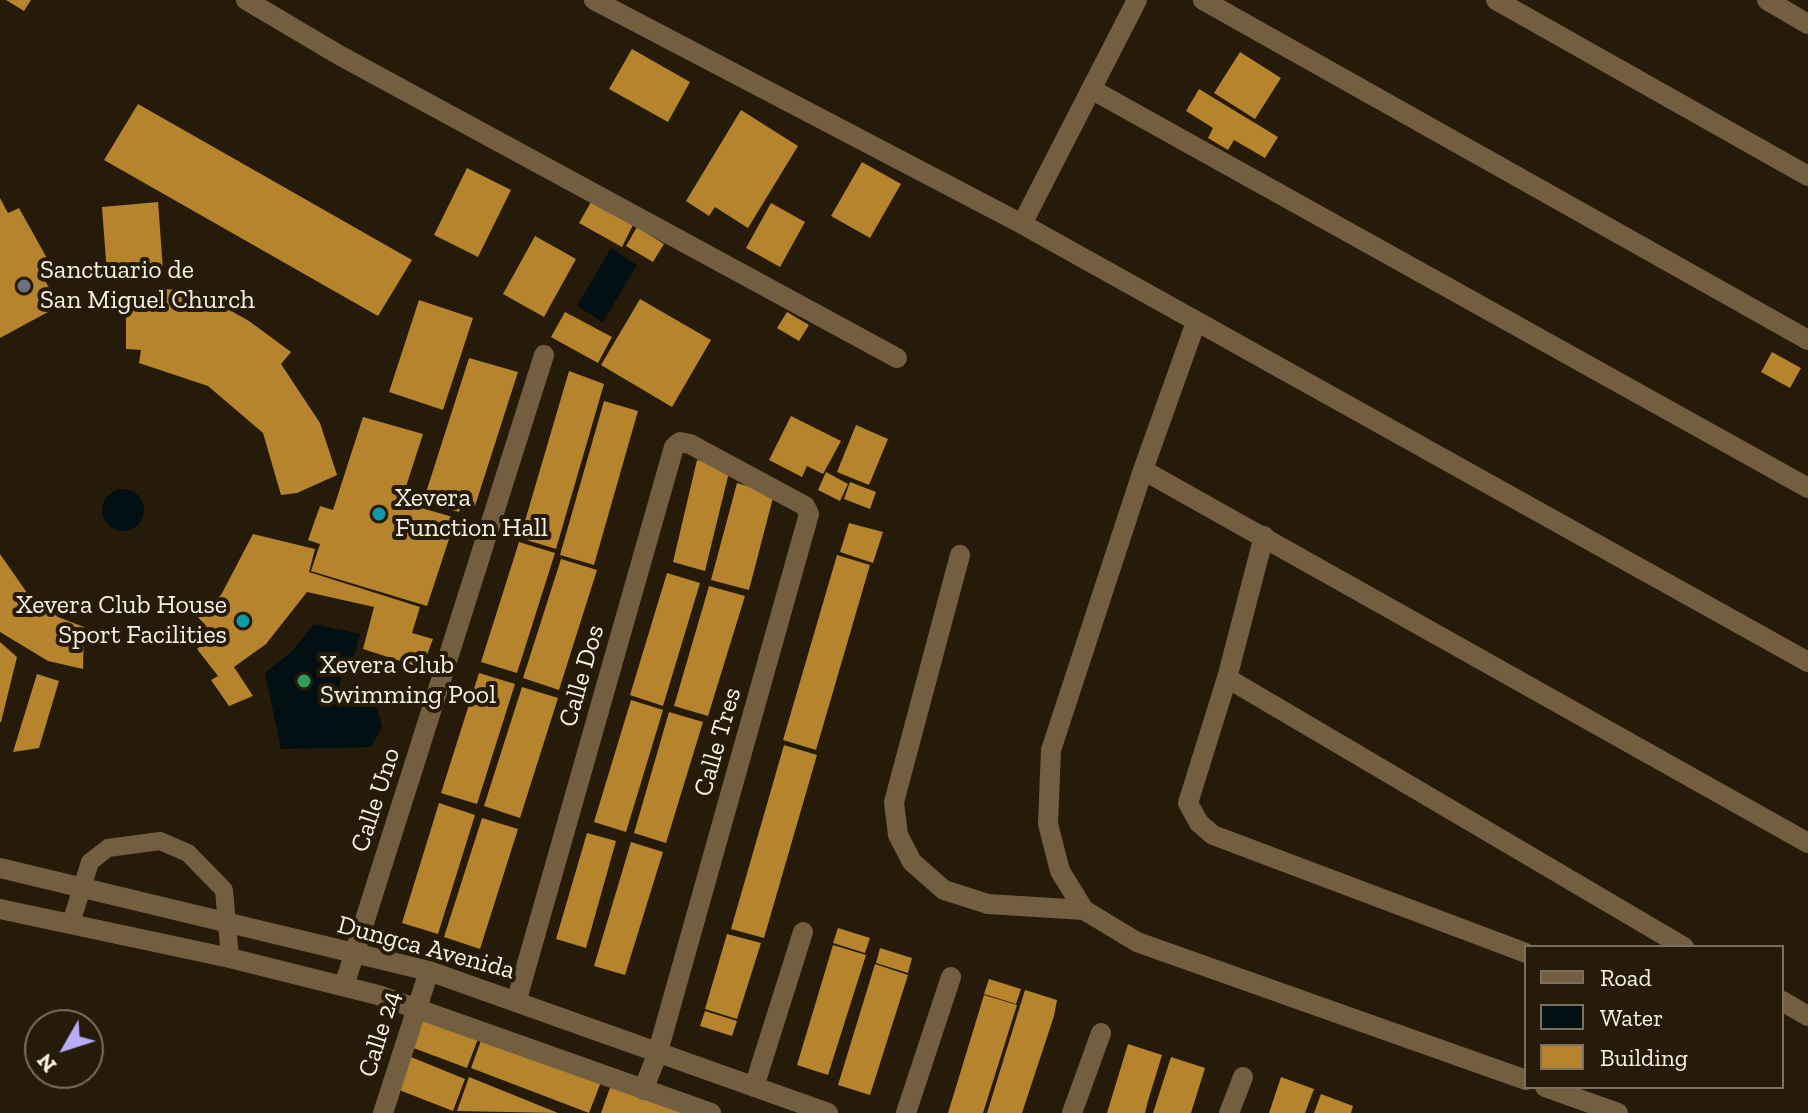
<!DOCTYPE html>
<html>
<head>
<meta charset="utf-8">
<style>
	body { margin:0 }
	#map { position:relative; width:1808px; height:1113px; overflow:hidden; background:#261b08; font-family:"Zilla Slab",serif }
	canvas { display:block }
	.legend { position:absolute; left:1524px; top:945px; width:260px; height:144px; box-sizing:border-box; background:#261b08; border:2px solid #7a7060; margin:0; padding:10px 14px; list-style:none; font-size:24px; color:#f8f0e4 }
	.legend li { display:flex; align-items:center; gap:16px; height:40px }
	.legend b { width:40px; border:2px solid #7a7060 }
	.north { position:absolute; left:24px; top:1009px; width:80px; height:80px; box-sizing:border-box; background:#261b08; border:2px solid #7a7060; border-radius:50%; rotate:231deg; font-size:22px; font-weight:700; line-height:32px; text-align:center; color:#f8f0e4 }
	.north::after { content:''; display:block; margin:auto; width:28px; height:36px; background:#b8abf7; clip-path:polygon(50% 0,100% 100%,50% 72%,0 100%) }
</style>
</head>
<body>
<div id="map">
<canvas width="1808" height="1113"></canvas>
<ul class="legend">
<li><b style="height:10px;background:#735f40"></b>Road</li>
<li><b style="height:22px;background:#021013"></b>Water</li>
<li><b style="height:22px;background:#b6842c"></b>Building</li>
</ul>
<div class="north">N</div>
</div>
<script>
const ctx = document.querySelector('canvas').getContext('2d');
ctx.lineJoin = 'round';
function paint(path, color) {
  ctx.fillStyle = color;
  ctx.fill(path, 'evenodd');
}
function poly(rows) {
  const path = new Path2D();
  for (const r of rows) {
    if (r.length === 3) {
      path.moveTo(r[0] + r[2], r[1]);
      path.arc(r[0], r[1], r[2], 0, 2 * Math.PI);
      continue;
    }
    path.moveTo(r[0], r[1]);
    for (let i = 2; i < r.length; i += 2) path.lineTo(r[i], r[i + 1]);
  }
  return path;
}
function stroke(path, color, width, dash) {
  ctx.strokeStyle = color;
  ctx.lineWidth = width;
  ctx.lineCap = dash ? 'butt' : 'round';
  ctx.setLineDash(dash || []);
  ctx.stroke(path);
}
function drawText(font, color, halo, rows, align = 'center') {
  ctx.font = font + ' "Zilla Slab",serif';
  ctx.lineWidth = 8;
  ctx.setLineDash([]);
  ctx.textBaseline = 'middle';
  ctx.strokeStyle = halo;
  ctx.fillStyle = color;
  for (const [text, x, y, turn = 0] of rows) {
    ctx.save();
    ctx.translate(x, y);
    ctx.rotate((+turn || 0) * Math.PI / 180);
    ctx.textAlign = isNaN(turn) ? turn : align;
    if (halo) ctx.strokeText(text, 0, 0);
    ctx.fillText(text, 0, 0);
    ctx.restore();
  }
}
paint(poly([
	[611,248,637,265,603,322,577,306],
	[123,510,21],
	[314,624,360,634,352,662,343,662,339,690,372,692,382,727,371,747,281,749,265,673,292,651]
]), '#021013');
paint(poly([
	[6,0,31,0,24,11],
	[632,49,690,82,668,122,609,89],
	[1240,52,1281,78,1255,119,1214,93],
	[1199,89,1278,137,1265,158,1234,140,1228,150,1208,138,1213,128,1186,111],
	[138,104,412,260,378,316,104,160],
	[741,110,798,146,748,228,715,207,709,216,686,201],
	[862,162,901,184,870,238,831,216],
	[467,168,511,190,478,257,434,235],
	[0,198,8,213,19,208,48,260,37,266,59,306,0,338],
	[158,202,163,269,107,274,102,207],
	[591,202,633,225,622,247,579,223],
	[771,203,805,222,780,267,746,248],
	[637,227,664,244,653,262,626,246],
	[535,236,576,259,544,317,503,294],
	[162,289,196,291,249,321,291,352,281,364,320,423,337,475,297,493,281,495,263,433,208,386,139,363,141,350,126,349,126,306,160,307],
	[640,299,711,340,672,407,601,365],
	[419,300,473,318,443,410,389,392],
	[565,312,612,337,598,363,551,337],
	[787,312,809,325,799,341,777,328],
	[1772,352,1801,368,1790,388,1761,372],
	[469,358,518,372,475,506,462,503,459,512,423,502],
	[569,371,604,384,556,549,520,538],
	[604,401,638,411,594,565,560,555],
	[791,416,841,441,823,474,807,466,802,477,769,460],
	[363,417,423,434,401,502,456,518,427,606,311,571,320,544,308,540,320,506,333,510],
	[856,425,888,439,869,485,837,472],
	[697,460,730,468,705,571,673,562],
	[826,472,848,484,840,501,818,490],
	[850,482,876,492,870,509,844,499],
	[737,483,774,494,749,590,711,580],
	[849,523,883,532,873,563,840,552],
	[253,534,315,549,309,572,420,607,412,633,433,639,422,668,363,649,374,607,307,592,266,644,234,667,253,696,229,706,211,680,218,676,197,649,214,635,197,616,221,595],
	[519,542,555,553,517,673,481,662],
	[0,554,30,597,58,617,84,627,83,669,48,661,0,632],
	[837,555,870,565,816,750,783,740],
	[561,559,597,570,559,690,523,678],
	[667,573,700,583,663,706,630,695],
	[709,586,745,596,708,716,674,706],
	[0,642,17,657,1,722,0,722],
	[479,673,515,684,477,804,441,793],
	[37,674,59,681,39,748,13,752],
	[522,687,558,698,520,818,484,806],
	[631,700,663,710,626,832,594,822],
	[669,712,703,722,666,843,634,833],
	[784,745,817,755,764,938,731,929],
	[439,803,475,815,438,934,402,923],
	[482,818,518,829,480,949,444,937],
	[587,833,616,841,586,948,556,939],
	[631,842,663,852,625,975,594,966],
	[838,928,870,938,865,953,833,943],
	[727,934,761,943,737,1019,705,1009],
	[833,945,866,955,828,1075,797,1065],
	[880,948,912,958,908,973,876,963],
	[875,964,908,975,870,1095,838,1085],
	[989,979,1021,989,1016,1004,984,994],
	[1025,990,1057,1000,1054,1016,1022,1113,987,1113],
	[984,995,1017,1005,983,1113,948,1113],
	[705,1011,737,1021,732,1036,700,1026],
	[420,1013,479,1036,467,1068,408,1046],
	[483,1035,601,1082,589,1113,471,1068],
	[1128,1044,1162,1055,1148,1101,1145,1113,1107,1113],
	[406,1055,465,1079,453,1111,394,1088],
	[1171,1057,1205,1068,1191,1113,1153,1113],
	[469,1077,484,1083,558,1113,457,1111],
	[1281,1077,1314,1089,1305,1113,1269,1113],
	[612,1082,691,1113,601,1113],
	[1321,1094,1353,1106,1351,1113,1314,1113]
]), '#b6842c');
stroke(poly([
	[71,923,90,862,108,848,160,841,188,853,224,890,230,958]
]), '#735f40', 18);
stroke(poly([
	[246,0,339,55,897,358],
	[594,0,1022,224,1808,662],
	[1203,0,1808,340],
	[1496,0,1808,176],
	[1767,0,1808,24],
	[1091,89,1808,488],
	[1022,224,1137,0],
	[1196,322,1143,470,1051,750,1048,824,1060,871,1084,910,1137,942,1526,1080],
	[1143,470,1808,843],
	[1264,536,1227,678,1188,803,1199,823,1213,835,1526,953],
	[960,555,894,802,898,835,912,862,944,890,988,904,1084,910],
	[1227,678,1684,947],
	[0,868,429,971,828,1113],
	[0,909,230,958,378,995,711,1113],
	[344,986,544,355],
	[517,999,674,447,680,442,690,444,805,506,809,514,657,1055,643,1090],
	[1782,1001,1808,1016],
	[754,1087,803,932],
	[1545,1087,1618,1113],
	[383,1113,429,971],
	[906,1113,951,977],
	[1072,1113,1101,1033],
	[1229,1113,1243,1077]
]), '#735f40', 20);
for (const [x, y, r, color] of [
	[24,286,8,"#6b7280"],
	[379,514,8,"#0f9aa8"],
	[243,621,8,"#0f9aa8"],
	[304,681,8,"#2e9e5b"]
]) {
  const dot = new Path2D();
  dot.arc(x, y, r, 0, 2 * Math.PI);
  ctx.fillStyle = color;
  ctx.fill(dot);
  stroke(dot, '#261b08', 3);
}
drawText('26px', '#f8f0e4', '#261b08', [
	["Sanctuario de",40,271],
	["San Miguel Church",40,301],
	["Xevera",395,499],
	["Function Hall",395,529],
	["Xevera Club House",227,606,"right"],
	["Sport Facilities",227,636,"right"],
	["Xevera Club",320,666],
	["Swimming Pool",320,696]
], 'left');
drawText('26px', '#f8f0e4', '#261b08', [
	["Calle Dos",582,676,-74],
	["Calle Tres",718,742,-74],
	["Calle Uno",376,800,-72],
	["Dungca Avenida",426,948,15],
	["Calle 24",380,1034,-73]
]);
</script>
</body>
</html>
